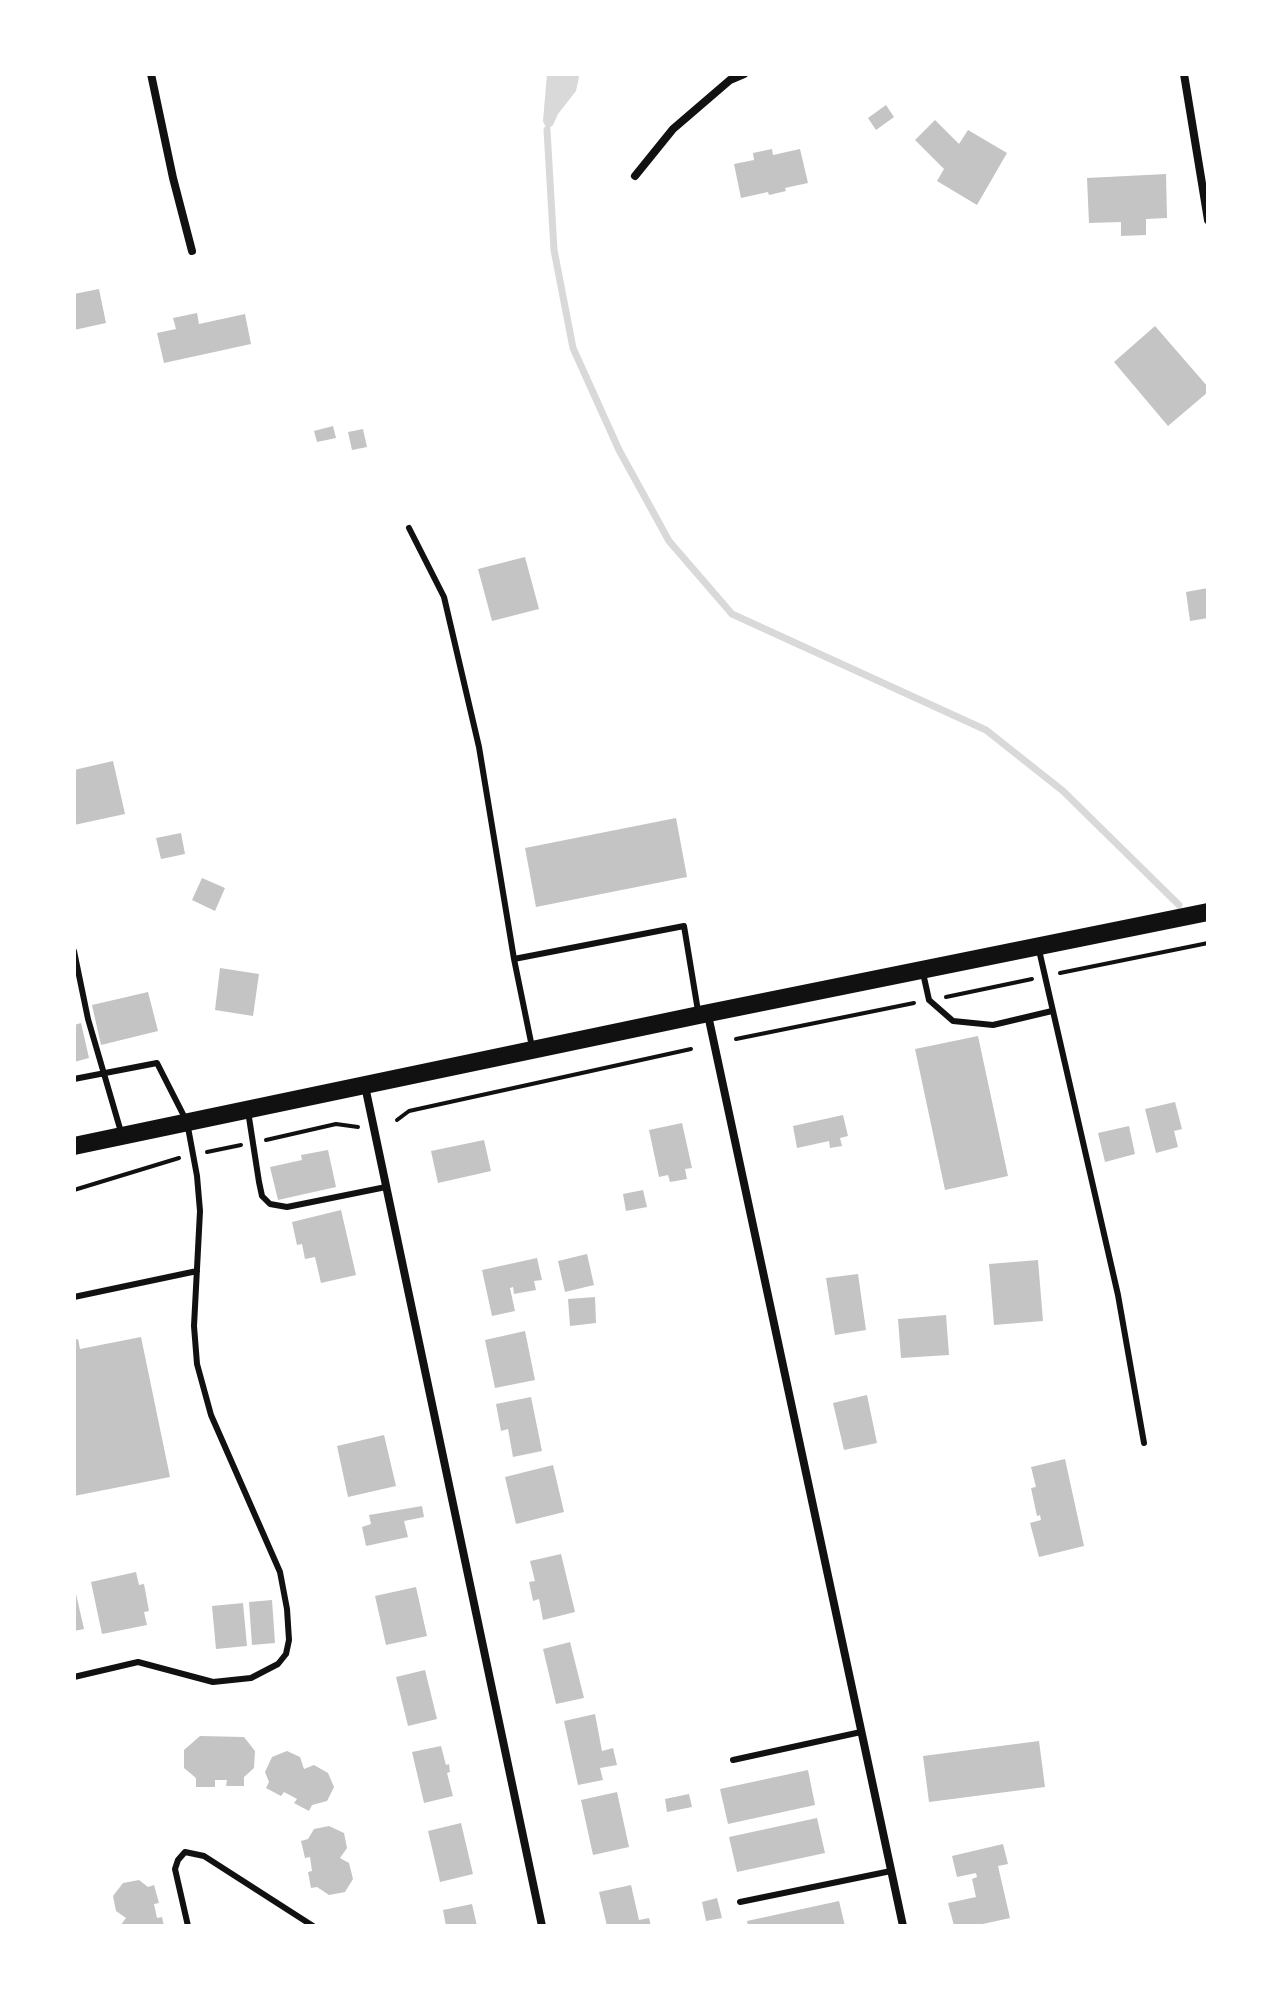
<!DOCTYPE html>
<html>
<head>
<meta charset="utf-8">
<style>
	body { margin:0 }
	#map { position:relative; width:1282px; height:2000px; overflow:hidden; background:#fff; font-family:Spectral,serif }
	canvas { display:block }
	.frame { position:absolute; inset:0; border:76px solid #fff; pointer-events:none }
</style>
</head>
<body>
<div id="map">
<canvas width="1282" height="2000"></canvas>
<div class="frame"></div>
</div>
<script>
const ctx = document.querySelector('canvas').getContext('2d');
ctx.lineJoin = 'round';
function paint(path, color) {
  ctx.fillStyle = color;
  ctx.fill(path, 'evenodd');
}
function poly(rows) {
  const path = new Path2D();
  for (const r of rows) {
    path.moveTo(r[0], r[1]);
    for (let i = 2; i < r.length; i += 2) path.lineTo(r[i], r[i + 1]);
  }
  return path;
}
function stroke(path, color, width, dash) {
  ctx.strokeStyle = color;
  ctx.lineWidth = width;
  ctx.lineCap = dash ? 'butt' : 'round';
  ctx.setLineDash(dash || []);
  ctx.stroke(path);
}
paint(poly([
	[547,74,579,74,579,77,576,91,558,114,553,125,547,130,543,121]
]), '#d9d9d9');
stroke(poly([
	[547,130,554,250,573,348,619,450,669,541,732,614,986,730,1063,791,1179,905]
]), '#d9d9d9', 7);
paint(poly([
	[886,105,894,117,876,130,868,118],
	[935,120,959,144,968,130,1007,153,977,205,937,181,944,169,915,140],
	[772,149,773,155,800,149,808,183,785,188,786,191,769,195,768,192,741,198,734,164,754,160,753,153],
	[1166,174,1167,218,1146,219,1146,235,1121,236,1121,222,1089,223,1087,178],
	[99,289,106,323,74,330,74,294],
	[197,313,199,324,245,314,251,344,164,363,157,333,176,329,173,318],
	[1155,326,1208,387,1208,392,1168,426,1114,362],
	[333,426,336,438,317,442,314,431],
	[363,429,367,447,352,450,348,432],
	[525,557,539,609,492,621,478,569],
	[1208,588,1208,618,1190,621,1186,592],
	[113,761,125,814,74,825,74,770],
	[676,818,687,877,536,907,525,848],
	[181,833,185,854,161,859,156,838],
	[202,878,225,888,215,911,192,900],
	[220,968,259,974,253,1016,215,1010],
	[148,992,158,1031,101,1045,92,1005],
	[81,1023,89,1058,74,1062,74,1025],
	[978,1036,1008,1176,945,1190,915,1049],
	[1175,1102,1182,1129,1174,1131,1178,1147,1156,1153,1145,1109],
	[843,1115,848,1136,840,1138,842,1146,830,1148,829,1141,797,1148,793,1126],
	[682,1123,692,1168,685,1169,687,1179,670,1182,668,1175,659,1177,649,1130],
	[1129,1126,1135,1154,1105,1162,1098,1133],
	[484,1140,491,1171,438,1183,431,1151],
	[328,1150,336,1187,278,1200,270,1167,302,1160,301,1155],
	[643,1190,647,1207,626,1211,623,1194],
	[341,1210,356,1275,321,1283,315,1257,305,1259,302,1244,297,1245,292,1222],
	[587,1254,594,1285,565,1292,558,1261],
	[537,1258,542,1280,534,1281,536,1290,514,1294,513,1287,510,1288,515,1311,492,1316,482,1270],
	[1038,1260,1043,1321,994,1325,989,1264],
	[858,1274,866,1330,835,1335,826,1278],
	[595,1297,596,1323,570,1326,568,1299],
	[946,1315,949,1355,901,1358,898,1319],
	[525,1331,535,1380,495,1388,485,1340],
	[141,1337,170,1477,74,1496,74,1340,78,1339,80,1349],
	[867,1395,877,1443,844,1450,833,1403],
	[531,1397,542,1451,513,1457,508,1429,501,1431,496,1404],
	[384,1435,396,1486,348,1497,337,1446],
	[1065,1459,1084,1546,1039,1557,1030,1523,1041,1520,1040,1515,1037,1516,1031,1488,1036,1487,1031,1467],
	[553,1465,564,1512,516,1524,505,1477],
	[422,1506,424,1517,404,1521,408,1537,366,1546,362,1527,371,1524,369,1515],
	[561,1554,575,1612,543,1620,539,1599,533,1601,529,1582,535,1581,530,1561],
	[136,1572,139,1585,144,1584,149,1611,144,1612,147,1625,102,1634,91,1582],
	[74,1585,84,1629,74,1631],
	[416,1587,427,1636,386,1645,375,1596],
	[272,1600,275,1643,252,1645,249,1602],
	[243,1603,247,1646,216,1649,212,1606],
	[570,1642,584,1698,556,1704,543,1649],
	[425,1670,437,1719,408,1726,396,1677],
	[595,1714,602,1751,613,1748,617,1765,600,1768,603,1780,578,1785,564,1721],
	[200,1736,244,1737,255,1751,254,1768,244,1777,244,1786,226,1786,227,1780,215,1780,215,1787,196,1787,196,1778,184,1768,184,1750],
	[1039,1741,1045,1787,929,1802,923,1756],
	[441,1746,446,1765,449,1764,450,1772,447,1773,453,1796,424,1803,412,1752],
	[287,1751,300,1757,304,1769,314,1765,328,1773,334,1787,327,1801,312,1805,309,1811,294,1803,297,1799,284,1792,281,1796,266,1788,269,1782,265,1772,272,1757],
	[808,1770,815,1805,728,1824,720,1789],
	[617,1792,629,1847,593,1855,581,1800],
	[689,1794,692,1807,667,1812,665,1799],
	[817,1818,825,1853,737,1872,729,1837],
	[461,1823,473,1874,440,1882,428,1831],
	[329,1826,344,1833,347,1848,340,1858,349,1863,353,1879,345,1892,329,1895,317,1887,311,1888,308,1872,312,1871,310,1857,305,1858,301,1841,308,1839,314,1829],
	[1003,1844,1008,1864,998,1866,1010,1918,974,1926,954,1926,948,1903,976,1897,972,1879,977,1877,976,1873,957,1877,952,1856],
	[139,1880,148,1887,154,1885,159,1903,154,1904,157,1918,162,1917,164,1926,120,1926,126,1918,116,1911,113,1896,123,1883],
	[631,1885,639,1920,649,1918,651,1926,607,1926,599,1892],
	[717,1898,722,1918,706,1921,702,1902],
	[839,1901,845,1926,748,1926,747,1921],
	[472,1904,477,1926,446,1926,443,1910]
]), '#c4c4c4');
stroke(poly([
	[1060,973,1208,943],
	[946,997,1032,979],
	[736,1039,914,1003],
	[397,1120,409,1111,691,1049],
	[266,1140,336,1124,358,1127],
	[207,1152,241,1145],
	[74,1190,179,1158]
]), '#111', 4);
stroke(poly([
	[409,528,444,597,479,747,514,959],
	[1039,950,1118,1295,1144,1443],
	[74,951,88,1019,121,1132],
	[923,973,929,1000,953,1021,993,1025,1052,1011],
	[532,1047,514,959,684,926,698,1011],
	[74,1079,157,1063,187,1122,197,1176,200,1211,194,1326,197,1364,211,1415,280,1572,287,1609,289,1640,286,1654,278,1664,251,1678,213,1682,138,1662,74,1677],
	[248,1111,259,1182,262,1196,270,1204,287,1207,386,1187],
	[74,1297,197,1271],
	[733,1760,861,1732],
	[740,1902,891,1871],
	[188,1926,175,1869,178,1860,185,1852,204,1856,313,1926]
]), '#111', 6);
stroke(poly([
	[151,74,173,178,192,251],
	[1184,74,1208,220],
	[635,176,673,129,730,80,744,74],
	[708,1015,903,1926],
	[365,1086,542,1926]
]), '#111', 8);
stroke(poly([
	[74,1146,699,1015,1208,912]
]), '#111', 18);
</script>
</body>
</html>
